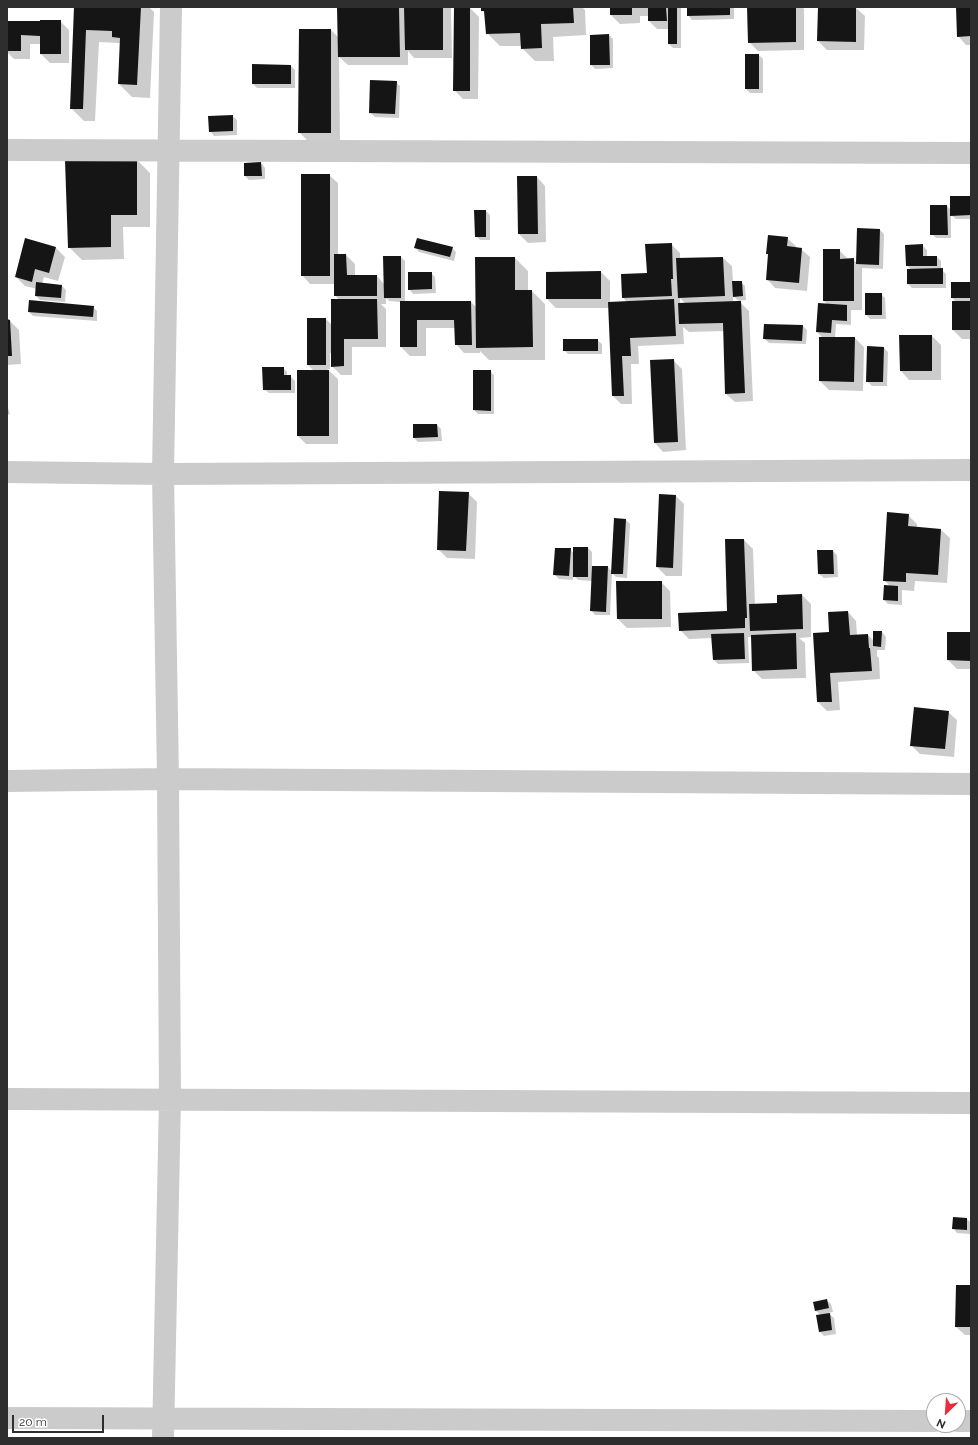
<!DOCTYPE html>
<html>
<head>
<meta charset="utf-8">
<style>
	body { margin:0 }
	#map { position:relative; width:978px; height:1445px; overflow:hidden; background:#fff; font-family:Raleway,sans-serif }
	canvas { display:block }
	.frame { position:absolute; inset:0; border:8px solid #2e2e2e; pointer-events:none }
	.north { position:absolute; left:926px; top:1393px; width:40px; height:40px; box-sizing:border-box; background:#fff; border:1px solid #ababab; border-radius:50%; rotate:205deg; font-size:11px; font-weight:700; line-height:16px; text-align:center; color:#2e2e2e }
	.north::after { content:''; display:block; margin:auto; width:14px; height:18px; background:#eb2a3c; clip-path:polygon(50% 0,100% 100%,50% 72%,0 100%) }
	.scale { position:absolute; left:12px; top:1415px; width:92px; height:18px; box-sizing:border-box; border:2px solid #2e2e2e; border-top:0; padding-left:5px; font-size:12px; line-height:14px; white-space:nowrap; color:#2e2e2e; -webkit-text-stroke:3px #fff; paint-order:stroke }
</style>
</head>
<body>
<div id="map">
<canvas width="978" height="1445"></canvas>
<div class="frame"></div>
<div class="north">N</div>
<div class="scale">20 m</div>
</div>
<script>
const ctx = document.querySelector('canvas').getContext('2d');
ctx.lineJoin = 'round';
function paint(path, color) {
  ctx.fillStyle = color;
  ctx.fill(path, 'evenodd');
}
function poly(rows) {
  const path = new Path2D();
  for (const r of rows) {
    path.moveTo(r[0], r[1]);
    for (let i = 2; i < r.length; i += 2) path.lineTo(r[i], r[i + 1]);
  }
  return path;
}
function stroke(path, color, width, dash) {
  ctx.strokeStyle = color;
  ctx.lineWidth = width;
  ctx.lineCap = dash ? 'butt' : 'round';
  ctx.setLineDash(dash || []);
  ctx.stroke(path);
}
paint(poly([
	[75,7,149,7,154,12,150,98,132,97,119,84,121,45,119,43,99,42,95,121,84,121,71,108],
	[338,7,450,7,451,8,452,58,414,58,408,51,408,65,348,65,339,57,340,141,308,141,299,132,331,30,339,38],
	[482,7,582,7,585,10,586,35,553,37,554,61,535,61,522,48,522,46,500,46,487,33,486,14,482,10],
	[611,7,681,7,681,48,673,48,669,44,669,29,657,29,649,21,649,16,640,16,640,23,620,24,611,15],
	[688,7,734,7,734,19,692,20,688,15],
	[748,7,802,7,804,9,804,50,758,51,749,42],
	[819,7,856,8,865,16,864,50,827,50,818,41],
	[957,7,971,7,971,45,966,45,958,36],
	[470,8,479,17,478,99,463,99,454,90],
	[60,21,69,30,69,63,50,63,41,54,41,44,30,44,30,59,14,59,7,52,7,22],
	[609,35,613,39,613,68,595,69,591,65],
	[759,55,763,59,763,93,750,93,746,89],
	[291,66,295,70,295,88,257,88,253,84],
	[396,82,400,86,399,118,375,117,370,113],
	[232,116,237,120,237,135,214,136,210,131],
	[137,160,150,173,150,227,123,227,124,259,82,260,69,247],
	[261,163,265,168,265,179,249,180,245,176],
	[329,175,338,183,338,255,346,255,355,264,355,276,377,276,384,284,401,257,405,261,405,302,471,302,476,307,515,258,528,271,528,291,532,291,545,304,545,360,489,360,480,351,480,353,464,353,456,344,455,328,426,328,426,356,410,356,401,347,401,302,389,301,386,298,386,304,381,304,386,309,386,347,352,347,352,375,341,375,332,366,332,353,330,353,330,369,327,369,338,379,338,444,306,444,298,436,314,371,308,365,308,319,326,319,332,325,339,300,335,295,335,284,310,284,302,275],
	[537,177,545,186,546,242,528,243,519,234],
	[971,197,971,219,956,219,951,215,951,238,936,238,932,234,947,206,951,210],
	[486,211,490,215,490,240,480,240,476,236],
	[880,230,884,234,883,269,862,268,862,310,851,310,851,325,836,324,835,338,855,338,864,347,863,391,829,390,820,381,820,338,823,338,817,332,828,305,824,301,839,250,848,259,853,259,857,263],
	[787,238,796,246,796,248,801,249,810,257,807,291,775,288,767,279,769,255,767,254],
	[26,239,56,248,65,257,58,281,44,277,42,284,62,286,66,290,65,302,40,300,36,296,37,289,25,286,16,277],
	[671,244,680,253,680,259,723,258,732,266,733,282,741,282,745,286,746,300,739,301,749,311,753,401,735,402,726,394,724,331,689,332,683,327,684,344,638,346,639,364,631,364,632,404,621,404,613,396,609,308,556,308,547,299,601,272,610,281,610,303,627,302,623,298,648,274],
	[733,296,740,302,733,302],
	[680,298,686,304,680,304],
	[922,245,927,250,927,257,937,257,941,261,941,269,946,274,946,288,912,288,908,284,911,270,907,265],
	[415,247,452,248,456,252,454,261,419,252],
	[431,273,435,277,436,293,413,294,409,289],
	[971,283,971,339,962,339,953,330,953,302,956,302,952,298],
	[881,294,885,298,886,319,870,319,866,314],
	[93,307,97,311,97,321,33,316,29,312],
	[7,320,10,321,19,330,21,364,7,365],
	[803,326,807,330,806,344,769,343,764,338],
	[932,336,941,345,941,380,909,380,901,371],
	[597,340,602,344,602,354,568,354,564,350],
	[884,348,888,352,887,386,872,386,867,381],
	[673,360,682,369,686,450,663,452,655,443],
	[283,368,287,372,287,376,290,376,295,381,295,393,269,393,264,389],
	[490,371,494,375,494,414,478,414,474,410],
	[7,405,10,414,7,415],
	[437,425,441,429,442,441,418,442,414,438],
	[468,493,477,502,475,559,447,558,438,549],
	[676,496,684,504,682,576,666,576,657,567],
	[908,515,917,524,917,528,941,530,950,538,947,583,915,581,914,591,902,590,902,605,888,604,884,600,890,586,884,580],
	[626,520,630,524,627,578,616,577,612,573,610,615,595,615,591,610,592,581,578,580,573,575,573,580,559,579,555,575,570,549,574,554,574,548,588,548,592,552,592,567,608,567,612,572],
	[744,540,753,549,755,605,778,604,778,596,802,595,811,604,811,637,799,638,805,643,806,678,762,679,753,670,752,637,748,637,749,663,718,664,714,660,713,638,689,639,680,630,728,612],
	[833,551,837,555,838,577,824,578,819,574],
	[617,582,661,582,670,591,671,627,627,628,618,619],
	[848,612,856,621,857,635,868,635,874,641,882,632,886,637,885,650,877,650,877,656,879,658,880,679,838,682,840,710,827,711,818,702,831,633],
	[971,633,971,669,957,669,948,660],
	[948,712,957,720,954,757,920,754,911,745],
	[954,1218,967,1219,971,1223,970,1234,957,1233,953,1228],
	[971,1286,971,1335,965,1335,956,1327],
	[826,1300,831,1304,833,1312,828,1313,834,1318,836,1334,824,1336,820,1332,821,1315,816,1311]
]), '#0003');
paint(poly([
	[74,7,141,7,137,85,118,84,120,38,112,37,112,31,86,30,83,109,70,109],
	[337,7,399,7,400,57,338,57],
	[404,7,443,7,443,50,405,50],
	[454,7,470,7,470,91,453,91],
	[481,7,573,7,574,23,541,24,542,48,521,49,520,33,486,34,484,11,481,11],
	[610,7,632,7,632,15,610,15],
	[648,7,666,7,667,21,648,21],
	[668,7,677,7,677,44,668,44],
	[687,7,730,7,730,15,687,16],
	[747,7,796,7,796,42,748,43],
	[818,7,856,7,856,42,817,41],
	[956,7,971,7,971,36,957,37],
	[40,20,61,20,61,54,40,54,40,36,21,35,21,51,7,51,7,21,40,21],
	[299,29,331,29,331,133,298,133],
	[609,34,610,65,590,65,590,35],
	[745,54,759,54,759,89,745,89],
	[252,64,291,65,291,84,252,84],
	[370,80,397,81,395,114,369,113],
	[233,115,233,131,209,132,208,116],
	[137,159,137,215,111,215,111,247,68,248,65,160],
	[261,162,262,176,244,176,244,163],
	[301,174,330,174,330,276,301,276],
	[517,176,537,176,538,234,518,234],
	[950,196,971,196,971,215,950,216],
	[930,205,947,205,948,235,930,235],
	[474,210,486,210,486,237,475,237],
	[857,228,880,229,879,265,856,264],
	[768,235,788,237,787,246,802,248,799,283,766,280,768,254,766,254],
	[25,238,56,247,49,273,35,269,32,282,15,277],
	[417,238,453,247,450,257,414,248],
	[672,243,673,279,671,279,672,296,622,298,621,274,647,273,645,244],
	[923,244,923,256,937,256,937,266,906,266,905,245],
	[823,249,840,249,840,259,854,258,854,301,823,301],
	[334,254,346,254,347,275,377,275,377,296,334,296],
	[383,256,401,256,401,298,384,298],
	[475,257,515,257,515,290,532,290,533,347,476,348],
	[723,257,725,296,678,298,676,258],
	[943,268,943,284,907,284,907,269],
	[601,271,601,299,546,299,546,272],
	[408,272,432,272,432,289,408,290],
	[732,281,742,281,743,296,733,297],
	[36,282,62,285,61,298,35,296],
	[951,282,971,282,971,298,951,298],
	[865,293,882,293,882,315,865,315],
	[331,299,377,299,378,339,344,339,344,366,331,367],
	[674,299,676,336,630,338,631,356,622,356,624,396,612,396,608,302],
	[29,300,94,306,93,317,28,312],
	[400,301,471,301,472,345,455,345,454,320,417,320,417,347,400,347],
	[738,301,741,301,745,393,725,394,723,323,679,324,678,303],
	[952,301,971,301,971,330,952,330],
	[818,303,847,305,847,321,832,320,831,333,816,332],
	[307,318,326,318,326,365,307,365],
	[7,319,10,320,12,356,7,356],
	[764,324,803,325,802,341,763,339],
	[899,335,932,335,932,371,900,371],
	[819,337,855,337,854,382,819,381],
	[563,339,598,339,598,351,563,351],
	[867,346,884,347,883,382,866,382],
	[674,359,678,442,654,443,650,360],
	[262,367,284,367,284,375,291,375,291,390,263,390],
	[297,370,329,370,329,436,297,436],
	[473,370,491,370,491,411,473,410],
	[413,424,437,424,438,437,413,438],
	[439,491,469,492,466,551,437,550],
	[659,494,676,495,673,568,656,567],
	[887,512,909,514,908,526,941,529,938,575,906,573,906,582,883,581],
	[614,518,626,519,623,574,611,574],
	[725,539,744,539,747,618,745,618,745,628,679,631,678,613,727,611],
	[573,547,588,547,588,577,573,577],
	[555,548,571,548,569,576,553,575],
	[817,550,833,550,834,574,818,574],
	[592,566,608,566,606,612,590,611],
	[616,581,662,581,662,619,617,619],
	[884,585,898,586,898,601,883,600],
	[802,594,803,629,750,631,749,604,777,603,777,595],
	[848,611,850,635,868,634,869,648,870,648,872,671,830,673,832,702,817,702,813,633,829,632,828,612],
	[873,631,882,631,881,647,873,646],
	[947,632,971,632,971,661,947,660],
	[744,633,745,659,713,660,711,634],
	[796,633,797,669,752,671,751,635],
	[914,707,949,711,945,749,910,746],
	[953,1217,967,1218,967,1230,952,1229],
	[956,1285,971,1285,971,1327,955,1327],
	[827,1299,829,1308,815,1311,813,1302],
	[830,1313,832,1330,819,1332,816,1315]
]), '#151515');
stroke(poly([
	[7,150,971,153],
	[7,472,163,474,971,470],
	[7,781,168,779,971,784],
	[7,1099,971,1103],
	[7,1418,934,1421],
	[958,1421,971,1421],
	[163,1438,170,1099,168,779,163,474,171,7]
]), '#cbcbcb', 22);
</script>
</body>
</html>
